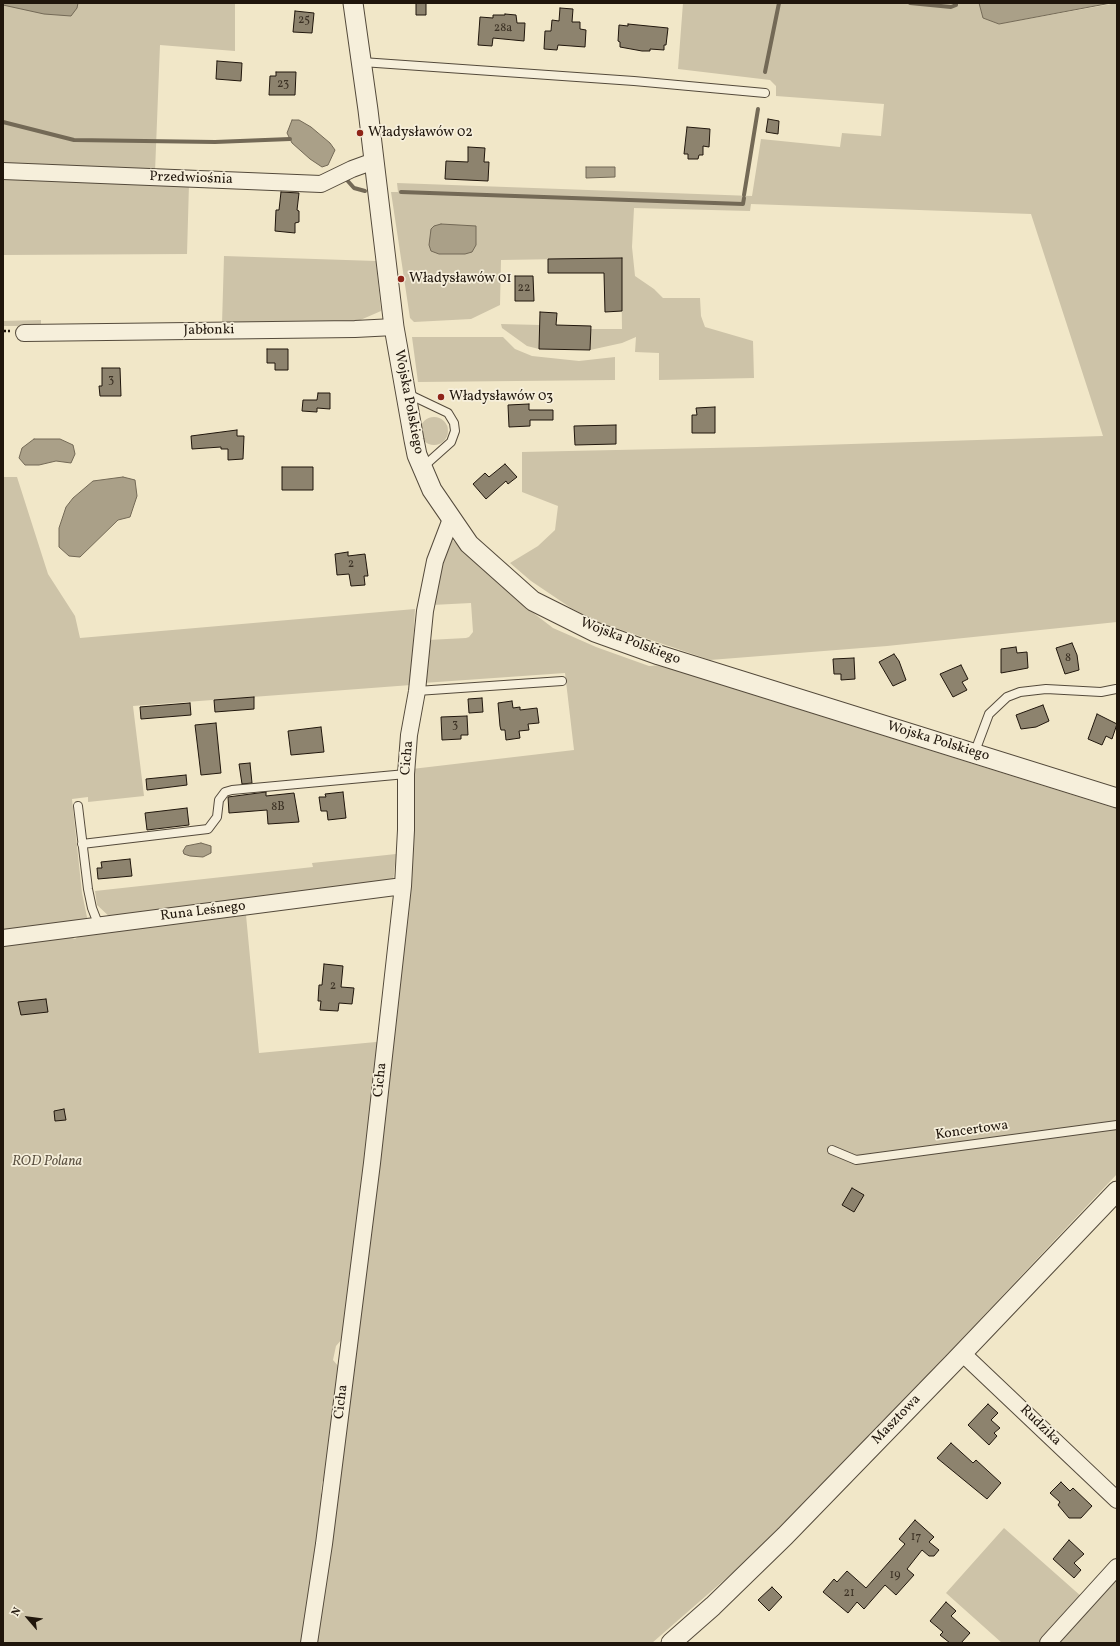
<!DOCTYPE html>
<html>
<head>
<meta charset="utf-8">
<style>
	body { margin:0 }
	#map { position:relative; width:1120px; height:1646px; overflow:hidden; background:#f1e7c8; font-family:Vollkorn,serif }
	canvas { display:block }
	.frame { position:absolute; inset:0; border:4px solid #20160c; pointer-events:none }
	.north { position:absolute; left:8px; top:1598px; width:40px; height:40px; -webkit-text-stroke:3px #f6efdb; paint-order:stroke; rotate:298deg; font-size:11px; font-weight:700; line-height:16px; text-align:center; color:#20160c }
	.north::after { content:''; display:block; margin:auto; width:14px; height:18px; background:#20160c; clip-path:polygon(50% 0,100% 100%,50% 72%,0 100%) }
</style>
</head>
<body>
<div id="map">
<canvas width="1120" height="1646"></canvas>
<div class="frame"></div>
<div class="north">N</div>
</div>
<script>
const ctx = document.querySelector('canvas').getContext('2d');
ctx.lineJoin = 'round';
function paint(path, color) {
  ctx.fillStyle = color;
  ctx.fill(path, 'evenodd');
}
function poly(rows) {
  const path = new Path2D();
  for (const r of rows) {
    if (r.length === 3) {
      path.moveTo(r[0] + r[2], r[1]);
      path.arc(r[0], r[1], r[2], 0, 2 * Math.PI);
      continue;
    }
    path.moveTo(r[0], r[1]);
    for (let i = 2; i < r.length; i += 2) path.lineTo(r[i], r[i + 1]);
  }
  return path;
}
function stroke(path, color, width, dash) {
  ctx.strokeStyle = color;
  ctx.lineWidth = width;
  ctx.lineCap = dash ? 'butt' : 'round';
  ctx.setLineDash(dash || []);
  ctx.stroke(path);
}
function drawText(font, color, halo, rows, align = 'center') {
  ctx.font = font + ' Vollkorn,serif';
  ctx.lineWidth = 3.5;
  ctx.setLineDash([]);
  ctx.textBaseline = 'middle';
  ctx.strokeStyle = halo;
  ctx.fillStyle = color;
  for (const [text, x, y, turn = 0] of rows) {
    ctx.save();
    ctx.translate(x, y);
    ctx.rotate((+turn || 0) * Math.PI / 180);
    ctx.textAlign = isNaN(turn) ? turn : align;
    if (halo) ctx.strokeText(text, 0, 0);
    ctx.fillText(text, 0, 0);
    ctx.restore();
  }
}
paint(poly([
	[3,3,235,3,235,51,160,45,155,172,3,166],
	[683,3,979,3,983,18,999,24,1117,3,1117,622,887,646,710,660,601,623,571,608,531,581,510,563,538,546,555,530,558,506,522,492,522,452,757,447,1103,436,1031,214,751,204,750,211,634,208,632,247,635,276,654,289,663,298,700,298,701,316,705,327,753,341,754,378,659,380,659,353,635,352,636,337,622,343,590,350,591,329,622,329,621,258,501,260,500,305,471,319,414,322,410,318,391,192,398,192,397,183,752,196,761,139,840,147,842,133,881,136,884,104,776,96,776,86,770,80,678,69],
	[3,176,189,184,187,254,3,255],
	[224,256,376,261,381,311,358,321,222,324],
	[41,320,41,326,3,326,3,321],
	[501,324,540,325,539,349,527,346,502,328],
	[412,337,503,337,515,349,532,356,579,361,615,357,615,380,418,382],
	[434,431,14],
	[3,477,17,477,48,574,75,616,80,638,415,609,411,685,133,706,144,796,88,802,88,797,72,799,82,893,88,922,3,933],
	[449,537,519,602,553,628,596,647,649,666,663,665,741,691,1117,809,1117,1174,824,1485,762,1547,652,1643,315,1643,412,769,574,750,565,673,423,683,428,640,466,638,469,637,473,632,471,603,432,605],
	[396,854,393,883,112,919,97,905,95,891,313,867,312,863],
	[246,915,259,1053,376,1042,381,1043,342,1339,336,1346,333,1360,339,1367,326,1478,322,1482,321,1493,324,1496,302,1643,3,1643,3,945,67,936,75,939,82,934],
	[1004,1528,1082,1597,1041,1643,1002,1643,946,1593],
	[1117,1574,1117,1643,1056,1643]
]), '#cdc3a8');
const water = poly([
	[3,3,78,3,77,8,71,16,44,14,3,5,3,3],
	[979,3,1111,3,999,24,983,18,979,3],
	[292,120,299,120,311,127,330,143,335,150,328,165,322,167,310,159,292,143,287,133,292,120],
	[586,167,615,167,615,177,586,178,586,167],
	[441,224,476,226,476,245,472,252,465,254,439,254,431,251,429,245,431,229,434,226,441,224],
	[34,439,60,439,73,445,75,454,71,463,56,461,39,465,25,465,19,458,22,448,34,439],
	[123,477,135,480,137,496,130,517,118,520,80,557,69,556,59,547,59,528,66,507,73,498,93,481,123,477],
	[201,843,211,846,211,853,203,857,190,856,184,854,183,851,186,846,201,843]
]);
paint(water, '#aaa088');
stroke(water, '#736956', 1);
stroke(poly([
	[910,3,951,7,956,5,956,3],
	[765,72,779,3],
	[3,122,74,140,215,142,290,139],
	[346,179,354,188,365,191],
	[401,192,743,204,744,198],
	[744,195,758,109]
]), '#736956', 4);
const building = poly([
	[416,3,426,3,426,15,416,15,416,3],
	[560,8,573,9,572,22,580,22,580,29,586,30,585,47,558,45,557,50,544,49,545,31,551,31,552,20,559,21,560,8],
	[295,11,314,13,312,33,293,32,295,11],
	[505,14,516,15,517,23,525,23,524,41,493,38,492,46,478,45,480,17,493,18,493,15,505,15,505,14],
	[628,24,668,28,666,45,664,45,664,50,650,49,650,51,642,51,620,47,620,42,618,41,619,25,628,26,628,24],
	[217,61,242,63,241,81,216,79,217,61],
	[276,72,296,72,295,95,269,95,270,76,276,76,276,72],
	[768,119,779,121,778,134,766,132,768,119],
	[687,127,710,129,709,147,703,146,703,155,699,155,698,159,688,159,688,154,684,154,687,127],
	[468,147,485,148,484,162,489,162,488,181,445,179,446,161,468,162,468,147],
	[281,192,299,193,297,210,299,211,299,222,295,223,295,233,275,231,276,210,279,210,281,192],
	[622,258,622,311,605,312,604,273,548,273,548,259,622,258],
	[515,276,533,276,534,301,515,301,515,276],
	[540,312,557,313,556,325,591,326,590,350,539,349,540,312],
	[267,349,288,349,288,370,275,370,275,363,267,363,267,349],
	[102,368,120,368,121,396,100,396,99,386,102,386,102,368],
	[318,393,330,393,330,409,317,408,317,412,302,411,303,400,317,400,318,393],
	[529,404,529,410,553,410,553,420,530,420,530,426,509,427,508,405,529,404],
	[715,407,715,433,692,433,692,415,697,415,696,408,715,407],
	[616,425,616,444,575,445,574,426,616,425],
	[237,430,237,436,244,436,243,459,228,460,228,449,221,449,221,447,192,449,191,436,237,430],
	[505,464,517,477,508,484,506,481,486,499,473,484,485,473,489,477,505,464],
	[282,467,313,467,313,490,282,490,282,467],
	[348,552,348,556,365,554,368,576,364,576,365,585,351,586,349,574,337,575,335,554,348,552],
	[1072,643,1077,655,1079,670,1065,674,1056,648,1072,643],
	[1016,647,1017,653,1027,652,1028,668,1001,673,1001,649,1016,647],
	[894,654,899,661,906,680,893,686,879,662,894,654],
	[854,658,855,679,841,680,841,674,834,674,833,659,854,658],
	[961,665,968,679,962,682,967,690,953,697,940,674,961,665],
	[254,697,254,709,215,712,214,700,254,697],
	[482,698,483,712,469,713,468,699,482,698],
	[512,701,513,708,520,707,520,710,537,708,539,723,528,724,529,730,519,731,520,738,506,740,505,730,501,730,500,726,498,703,512,701],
	[190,703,191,715,141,719,140,707,190,703],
	[1043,705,1049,721,1036,727,1021,729,1016,715,1043,705],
	[1097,714,1117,724,1112,739,1106,736,1102,745,1088,739,1097,714],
	[467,716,468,735,461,735,461,739,442,740,441,717,467,716],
	[216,723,221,773,201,775,195,725,216,723],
	[321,727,324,752,291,755,288,731,321,727],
	[250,763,252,783,242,784,239,764,250,763],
	[186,775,187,785,147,790,146,779,186,775],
	[266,792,266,796,294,793,299,822,268,824,267,810,229,813,228,797,266,792],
	[343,792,346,818,328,820,327,811,321,811,319,797,326,797,325,794,343,792],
	[187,808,189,825,147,830,145,813,187,808],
	[130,859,132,876,98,879,97,868,102,868,101,862,130,859],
	[324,964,343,966,341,987,354,988,352,1004,339,1003,338,1011,320,1010,321,1001,318,1001,319,985,322,985,324,964],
	[46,999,48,1012,21,1015,18,1002,46,999],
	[64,1109,66,1120,55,1121,54,1111,64,1109],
	[852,1188,864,1195,854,1212,842,1205,852,1188],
	[988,1404,998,1413,991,1420,1000,1428,994,1433,997,1436,989,1445,968,1425,988,1404],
	[951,1443,973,1463,976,1460,1001,1483,987,1499,937,1458,951,1443],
	[1061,1482,1070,1491,1073,1488,1092,1506,1081,1518,1069,1518,1058,1505,1060,1502,1050,1493,1061,1482],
	[915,1520,934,1537,929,1542,939,1550,934,1556,929,1556,922,1550,907,1569,914,1575,896,1595,885,1585,864,1609,857,1602,848,1613,823,1592,834,1579,837,1582,847,1571,866,1588,905,1544,899,1539,915,1520],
	[1069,1540,1084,1554,1074,1563,1081,1570,1074,1578,1053,1559,1069,1540],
	[772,1587,782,1597,769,1611,758,1600,772,1587],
	[946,1602,956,1611,951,1616,970,1633,961,1643,950,1643,940,1635,943,1632,930,1621,946,1602]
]);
paint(building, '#8d836e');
stroke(building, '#20160c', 1);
const service = poly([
	[362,62,634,81,765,93],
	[406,393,448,413,454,423,455,431,451,442,423,467],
	[417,691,562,681],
	[974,754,989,714,1007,697,1020,692,1046,689,1101,692,1116,689],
	[78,806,88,889,92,908,99,926],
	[82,844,208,829,217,817,219,800,225,792,232,790,406,774],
	[832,1150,856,1160,1117,1125]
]);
const minor = poly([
	[3,171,321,184,352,169,374,161],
	[24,333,355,329,394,327],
	[3,938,403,886],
	[962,1353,1117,1500],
	[309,1643,324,1544,372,1163,403,886,406,830,406,774,409,735,417,691,425,611,435,561,451,519],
	[1048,1643,1117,1567]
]);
const tertiary = poly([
	[353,3,368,110,394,327,414,440,417,455,432,490,469,544,533,601,595,632,659,655,1117,798],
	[671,1643,713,1606,785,1536,953,1363,1117,1191]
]);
stroke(service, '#544a3b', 10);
stroke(minor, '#544a3b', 18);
stroke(tertiary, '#544a3b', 21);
stroke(poly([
	[3,331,10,331]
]), '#20160c', 2.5, [3, 2]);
stroke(service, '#f6efdb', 8);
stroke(minor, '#f6efdb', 16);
stroke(tertiary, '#f6efdb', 19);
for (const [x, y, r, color] of [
	[360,133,4,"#8f2418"],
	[401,279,4,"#8f2418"],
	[441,397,4,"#8f2418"]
]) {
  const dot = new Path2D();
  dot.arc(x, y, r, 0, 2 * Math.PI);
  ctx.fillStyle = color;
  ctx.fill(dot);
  stroke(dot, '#f6efdb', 1.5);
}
drawText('12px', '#3b3124', null, [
	["25",304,21],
	["28a",503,29],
	["23",283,85],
	["22",524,289],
	["3",111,381],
	["2",351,565],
	["8",1068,659],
	["3",455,726],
	["8B",278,808],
	["2",333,987],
	["17",916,1538],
	["19",895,1576],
	["21",849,1594]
]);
drawText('14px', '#20160c', '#f6efdb', [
	["Władysławów 02",368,133],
	["Władysławów 01",409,279],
	["Władysławów 03",449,397]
], 'left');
drawText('14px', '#20160c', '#f6efdb', [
	["Przedwiośnia",191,179,2],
	["Jabłonki",209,331,-1],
	["Wojska Polskiego",408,402,79],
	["Wojska Polskiego",630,642,21],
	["Wojska Polskiego",938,742,17],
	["Cicha",408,758,-85],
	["Runa Leśnego",203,912,-7],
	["Cicha",381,1080,-84],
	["Koncertowa",972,1131,-8],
	["Cicha",342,1402,-83],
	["Masztowa",897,1420,-46],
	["Rudzika",1040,1426,44]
]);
drawText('italic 14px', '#5d5343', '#f6efdb', [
	["ROD Polana",47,1162]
]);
</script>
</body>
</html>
